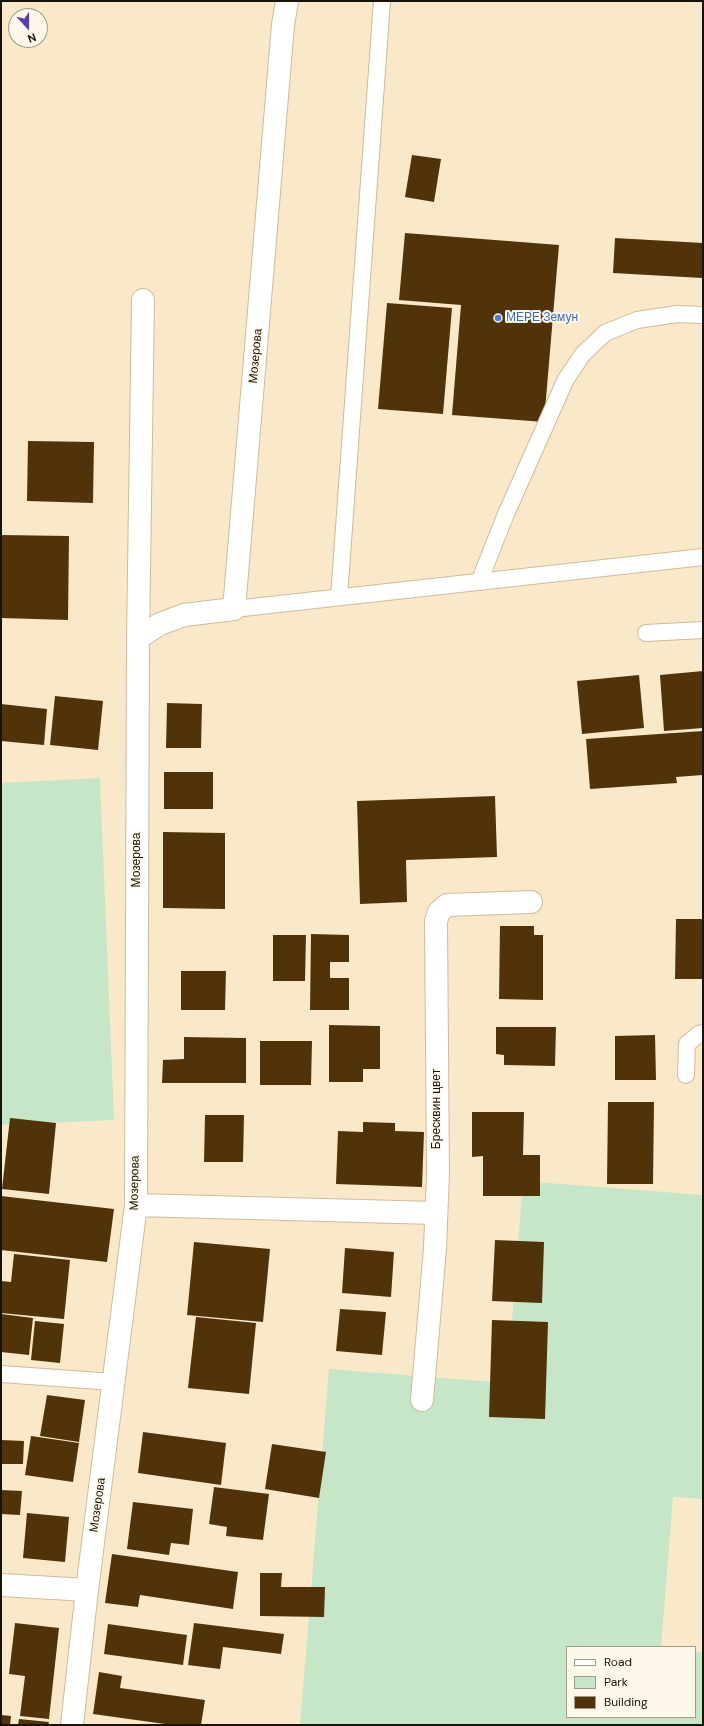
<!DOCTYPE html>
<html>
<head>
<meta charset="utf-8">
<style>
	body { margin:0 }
	#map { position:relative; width:704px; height:1726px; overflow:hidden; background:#fae9c8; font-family:"DM Sans",sans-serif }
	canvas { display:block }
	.frame { position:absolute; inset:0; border:2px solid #181307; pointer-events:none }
	.legend { position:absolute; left:566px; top:1646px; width:130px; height:72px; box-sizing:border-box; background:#fef8ea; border:1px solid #a29c8f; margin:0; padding:5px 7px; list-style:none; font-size:12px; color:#181307 }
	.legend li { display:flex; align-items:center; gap:8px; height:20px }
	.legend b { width:20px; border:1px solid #a29c8f }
	.north { position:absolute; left:8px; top:8px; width:40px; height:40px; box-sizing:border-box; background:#fef8ea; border:1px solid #a29c8f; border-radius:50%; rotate:159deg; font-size:11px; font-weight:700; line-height:16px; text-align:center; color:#181307 }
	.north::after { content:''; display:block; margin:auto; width:14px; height:18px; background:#5f3bb3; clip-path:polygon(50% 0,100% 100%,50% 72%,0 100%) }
</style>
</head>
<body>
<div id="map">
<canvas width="704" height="1726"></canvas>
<div class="frame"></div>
<ul class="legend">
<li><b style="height:5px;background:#fff"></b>Road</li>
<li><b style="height:11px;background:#c5e7c7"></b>Park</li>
<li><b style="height:11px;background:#513309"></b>Building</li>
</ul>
<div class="north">N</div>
</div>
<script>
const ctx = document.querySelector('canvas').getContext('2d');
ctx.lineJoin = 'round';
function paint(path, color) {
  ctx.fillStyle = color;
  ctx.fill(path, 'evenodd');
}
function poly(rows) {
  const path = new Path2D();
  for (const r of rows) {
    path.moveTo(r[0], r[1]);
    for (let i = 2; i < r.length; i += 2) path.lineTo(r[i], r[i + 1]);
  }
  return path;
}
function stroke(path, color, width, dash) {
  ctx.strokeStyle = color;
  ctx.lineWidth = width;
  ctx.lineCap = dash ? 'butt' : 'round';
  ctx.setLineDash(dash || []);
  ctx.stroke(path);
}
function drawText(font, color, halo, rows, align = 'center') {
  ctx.font = font + ' "DM Sans",sans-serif';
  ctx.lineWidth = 4;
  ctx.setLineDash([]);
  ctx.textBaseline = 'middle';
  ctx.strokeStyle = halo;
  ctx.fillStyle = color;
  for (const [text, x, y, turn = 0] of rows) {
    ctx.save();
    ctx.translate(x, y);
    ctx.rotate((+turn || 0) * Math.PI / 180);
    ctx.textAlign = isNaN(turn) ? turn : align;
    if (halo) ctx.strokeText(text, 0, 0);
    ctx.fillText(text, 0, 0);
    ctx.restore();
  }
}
paint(poly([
	[100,778,114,1120,1,1125,1,783],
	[523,1181,703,1195,703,1499,673,1497,661,1647,567,1647,567,1717,695,1717,695,1652,703,1653,703,1725,300,1725,329,1369,507,1383]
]), '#c5e7c7');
paint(poly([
	[412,155,441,159,434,202,405,197],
	[405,233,559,245,544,422,452,415,461,305,399,300],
	[615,238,703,243,702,278,613,273],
	[387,303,452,308,443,414,378,409],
	[28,441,94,442,93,503,27,501],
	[1,535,69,536,68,620,1,618],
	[703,671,703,728,664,731,660,675],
	[639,675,644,728,582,734,577,681],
	[55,696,103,701,98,750,50,745],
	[167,703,202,704,201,748,166,748],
	[1,704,47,709,44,745,1,741],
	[703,731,703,775,676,777,677,783,590,789,586,739],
	[164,772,213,772,213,809,164,809],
	[495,796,497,857,406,860,407,902,360,904,357,801],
	[163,832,225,833,225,909,163,908],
	[676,919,703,919,703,979,675,979],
	[500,926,534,926,534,935,543,935,543,1000,499,999],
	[311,934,349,935,349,962,330,962,330,978,349,978,349,1010,310,1010],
	[273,935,306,935,305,981,273,981],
	[181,971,226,971,225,1010,181,1010],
	[329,1025,380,1026,380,1069,363,1069,363,1082,329,1082],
	[496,1027,556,1027,555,1066,504,1065,504,1055,496,1054],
	[655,1035,656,1080,615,1080,615,1036],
	[184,1037,246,1038,246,1083,162,1083,163,1060,184,1059],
	[260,1041,312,1041,311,1085,260,1085],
	[608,1102,654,1102,653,1184,607,1184],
	[472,1112,524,1112,523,1155,540,1155,540,1196,483,1196,483,1156,472,1157],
	[205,1115,244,1115,243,1162,204,1162],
	[10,1118,56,1123,49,1194,2,1189],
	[363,1122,395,1123,395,1131,424,1132,422,1187,336,1184,338,1131,363,1132],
	[1,1196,114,1209,107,1262,1,1250],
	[495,1240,544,1242,542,1303,492,1301],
	[194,1242,270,1249,263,1322,187,1315],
	[345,1248,394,1252,391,1297,342,1293],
	[14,1254,70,1260,64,1319,1,1313,1,1281,11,1282],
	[340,1309,386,1312,382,1355,336,1351],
	[1,1314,33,1318,29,1355,1,1352],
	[196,1317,256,1323,249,1394,188,1388],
	[492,1320,548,1322,545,1419,489,1417],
	[35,1321,64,1324,60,1363,31,1360],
	[47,1395,85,1400,79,1442,40,1436],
	[143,1432,226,1443,221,1485,138,1473],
	[31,1436,79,1443,73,1482,25,1475],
	[1,1440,24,1441,23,1464,1,1464],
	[272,1444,326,1452,319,1498,265,1489],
	[214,1487,269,1494,263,1540,226,1536,227,1527,209,1524],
	[1,1490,22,1491,20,1515,1,1514],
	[133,1502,193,1509,189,1545,171,1543,169,1555,127,1549],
	[27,1513,69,1517,65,1562,23,1558],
	[112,1554,238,1572,233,1609,140,1595,138,1607,105,1603],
	[260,1573,282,1573,281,1587,325,1587,324,1617,260,1616],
	[15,1623,59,1628,49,1719,20,1716,25,1676,9,1674],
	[194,1623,284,1634,281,1654,223,1647,220,1669,188,1665],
	[108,1624,187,1635,183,1665,104,1654],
	[99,1672,122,1676,120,1688,205,1700,201,1725,172,1725,93,1714],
	[1,1715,11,1716,10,1725,1,1725],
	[19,1719,49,1722,48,1725,18,1725]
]), '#513309');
const lane = poly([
	[479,582,506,514,566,379,583,354,605,333,637,320,677,314,703,315],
	[339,597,382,1],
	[234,609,703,557],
	[646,633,703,630],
	[686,1075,687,1044,699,1034,703,1033],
	[1,1374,114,1382]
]);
const street = poly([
	[138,638,160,624,184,615,234,609,283,25,287,1],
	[136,1205,436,1213],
	[422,1400,435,1248,438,1174,436,921,439,912,447,905,531,902],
	[1,1585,87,1590],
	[72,1725,87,1590,136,1205,138,638,143,300]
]);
stroke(lane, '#ccbc9c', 18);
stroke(street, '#ccbc9c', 24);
stroke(lane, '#fff', 16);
stroke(street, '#fff', 22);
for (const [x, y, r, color] of [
	[498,318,4,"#3f7fe0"]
]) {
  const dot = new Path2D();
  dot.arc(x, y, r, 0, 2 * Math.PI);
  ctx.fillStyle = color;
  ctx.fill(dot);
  stroke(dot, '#fef8ea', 1.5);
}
drawText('12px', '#366cbe', '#fef8ea', [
	["МЕРЕ Земун",506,318]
], 'left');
drawText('12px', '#181307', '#fef8ea', [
	["Мозерова",256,356,-85],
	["Мозерова",137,860,-90],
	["Бресквин цвет",437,1109,-90],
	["Мозерова",135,1183,-89],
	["Мозерова",98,1505,-82]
]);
</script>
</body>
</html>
